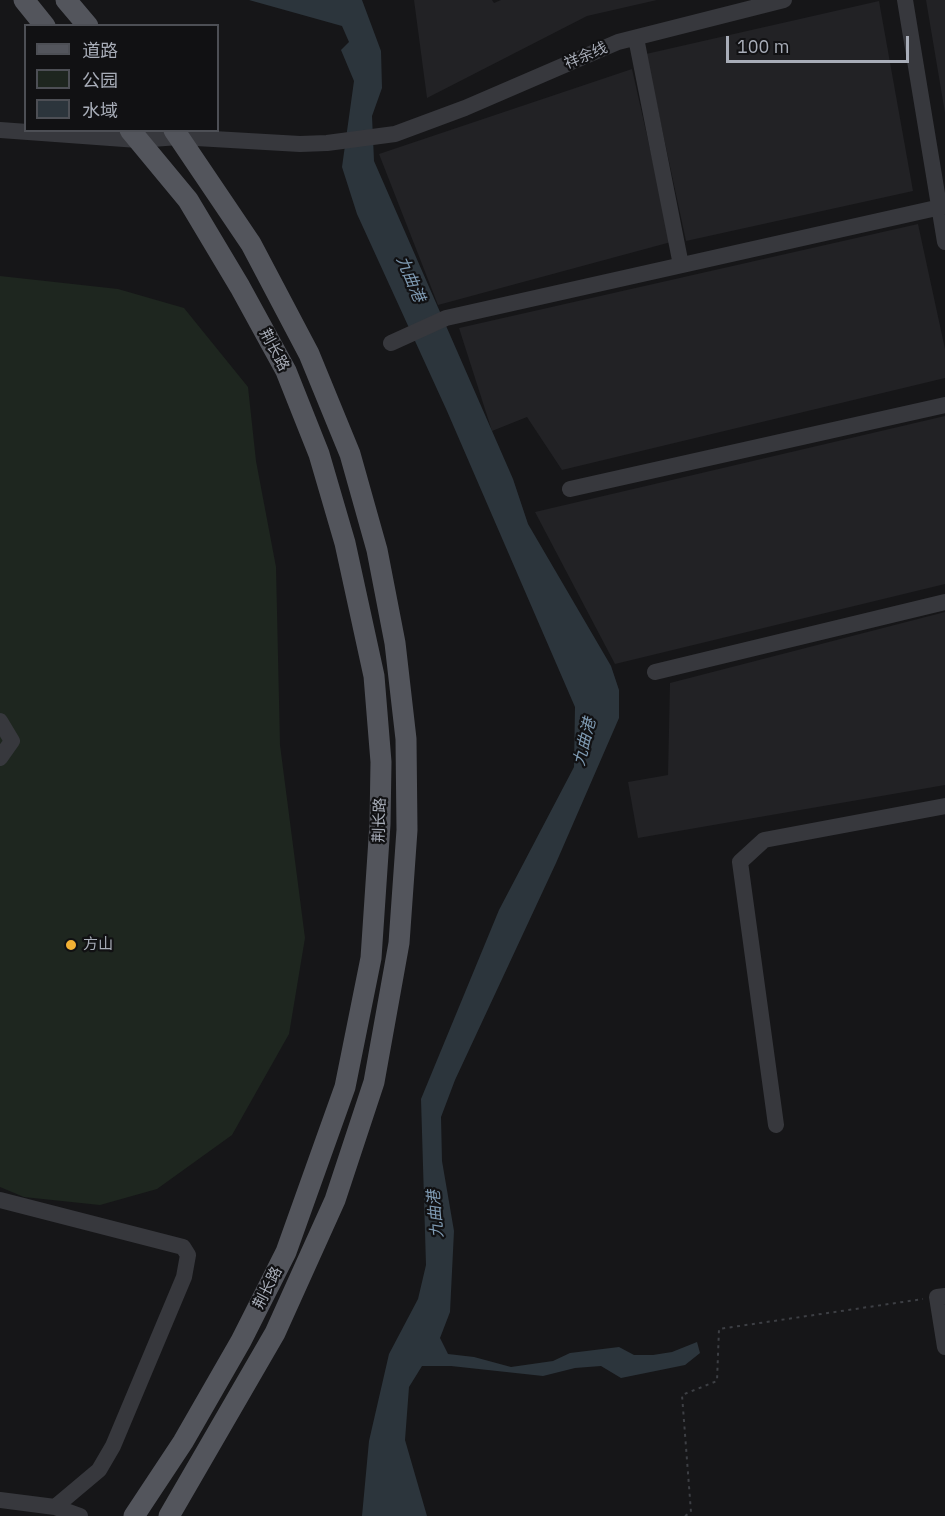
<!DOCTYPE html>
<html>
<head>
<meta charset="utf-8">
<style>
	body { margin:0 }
	#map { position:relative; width:945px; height:1516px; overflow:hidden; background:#161618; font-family:"IBM Plex Sans","Noto Sans SC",sans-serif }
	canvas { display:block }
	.legend { position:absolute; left:24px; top:24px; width:195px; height:108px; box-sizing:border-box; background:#111113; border:2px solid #4d4f55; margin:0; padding:8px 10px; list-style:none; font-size:18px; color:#a8adb8 }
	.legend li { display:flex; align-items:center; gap:12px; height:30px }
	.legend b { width:30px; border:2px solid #4d4f55 }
	.scale { position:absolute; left:726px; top:36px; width:183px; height:27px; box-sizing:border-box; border:3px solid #a8adb8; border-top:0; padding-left:8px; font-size:18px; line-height:21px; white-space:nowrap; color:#a8adb8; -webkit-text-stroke:4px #111113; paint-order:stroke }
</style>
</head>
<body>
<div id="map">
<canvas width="945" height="1516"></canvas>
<ul class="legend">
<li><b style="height:8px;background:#53555c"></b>道路</li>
<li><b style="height:16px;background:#1e261f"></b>公园</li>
<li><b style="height:16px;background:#2c353c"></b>水域</li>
</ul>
<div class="scale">100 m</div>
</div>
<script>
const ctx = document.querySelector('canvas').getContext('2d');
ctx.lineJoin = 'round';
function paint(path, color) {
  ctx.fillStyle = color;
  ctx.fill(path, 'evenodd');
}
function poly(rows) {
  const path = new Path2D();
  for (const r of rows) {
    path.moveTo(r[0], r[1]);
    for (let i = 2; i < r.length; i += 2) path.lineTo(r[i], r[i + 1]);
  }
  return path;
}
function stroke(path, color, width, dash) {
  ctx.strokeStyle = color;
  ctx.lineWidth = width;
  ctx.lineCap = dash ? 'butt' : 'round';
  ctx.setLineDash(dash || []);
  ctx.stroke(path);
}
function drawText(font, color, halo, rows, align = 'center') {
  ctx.font = font + ' "IBM Plex Sans","Noto Sans SC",sans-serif';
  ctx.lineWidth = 4.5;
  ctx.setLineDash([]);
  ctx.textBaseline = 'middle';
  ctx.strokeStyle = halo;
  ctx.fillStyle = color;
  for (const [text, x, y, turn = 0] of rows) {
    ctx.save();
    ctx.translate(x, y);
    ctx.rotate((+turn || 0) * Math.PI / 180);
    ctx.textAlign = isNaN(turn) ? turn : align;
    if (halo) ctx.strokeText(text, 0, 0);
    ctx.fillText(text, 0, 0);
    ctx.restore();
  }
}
paint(poly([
	[414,0,492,0,494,3,501,0,657,0,587,16,427,98],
	[926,0,945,0,945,113],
	[879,1,913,191,686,241,646,54],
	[632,69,671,242,438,305,379,154],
	[918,224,945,349,945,378,562,470,527,417,492,431,459,328],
	[945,416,945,584,615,664,535,512],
	[945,612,945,785,638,838,628,782,668,775,670,683]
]), '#222225');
paint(poly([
	[0,276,118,289,184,308,248,387,256,461,276,567,280,745,305,938,289,1034,232,1135,157,1189,100,1205,24,1197,0,1187]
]), '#1e261f');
paint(poly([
	[249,0,362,0,381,51,382,88,372,116,374,161,513,479,528,524,611,666,619,690,619,718,556,863,455,1080,441,1117,442,1161,454,1231,450,1312,440,1338,448,1354,474,1357,511,1367,553,1361,570,1353,619,1347,634,1355,653,1355,672,1352,697,1342,700,1353,685,1365,621,1378,601,1366,575,1368,543,1376,451,1366,422,1366,409,1387,405,1440,427,1516,362,1516,369,1441,389,1354,418,1299,426,1265,421,1099,499,910,574,767,575,707,447,411,357,214,342,167,354,81,341,50,349,42,342,26]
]), '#2c353c');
stroke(poly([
	[685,1516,691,1512,682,1395,717,1381,719,1329,923,1299]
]), '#3d3f44', 2, [3, 4.5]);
stroke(poly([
	[905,0,945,242],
	[636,38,681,265],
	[0,130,138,140,179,137,300,144,327,143,395,134,465,108,618,42,784,0],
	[391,343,446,318,945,206],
	[570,489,945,405],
	[655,672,945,602],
	[0,721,12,741,0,758],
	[776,1125,740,862,764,840,945,806],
	[0,1200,183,1247,188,1255,184,1277,113,1446,99,1470,55,1507],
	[945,1296,937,1297,945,1347],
	[0,1500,55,1507,80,1516]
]), '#37383d', 16);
stroke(poly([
	[24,0,45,26],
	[66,0,88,26],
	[130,130,188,200,240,287,286,371,319,454,345,543,374,676,381,762,380,824,371,958,345,1087,286,1252,241,1341,183,1442,134,1516],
	[169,1516,275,1333,335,1200,374,1082,399,943,407,830,406,739,395,643,377,550,350,454,309,354,251,244,174,130]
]), '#53555c', 21);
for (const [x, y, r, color] of [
	[71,945,6,"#f2b134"]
]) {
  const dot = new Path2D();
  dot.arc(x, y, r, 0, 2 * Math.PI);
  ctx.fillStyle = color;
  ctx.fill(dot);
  stroke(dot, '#111113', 2);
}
drawText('15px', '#a8adb8', '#111113', [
	["祥余线",586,56,-23],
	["荆长路",274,350,62],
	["荆长路",380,820,-88],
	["荆长路",268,1288,-63]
]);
drawText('15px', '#a8adb8', '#111113', [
	["方山",83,945]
], 'left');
drawText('italic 16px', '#7f9bb3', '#111113', [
	["九曲港",410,279,67],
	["九曲港",585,742,-76],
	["九曲港",436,1214,-95]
]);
</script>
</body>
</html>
